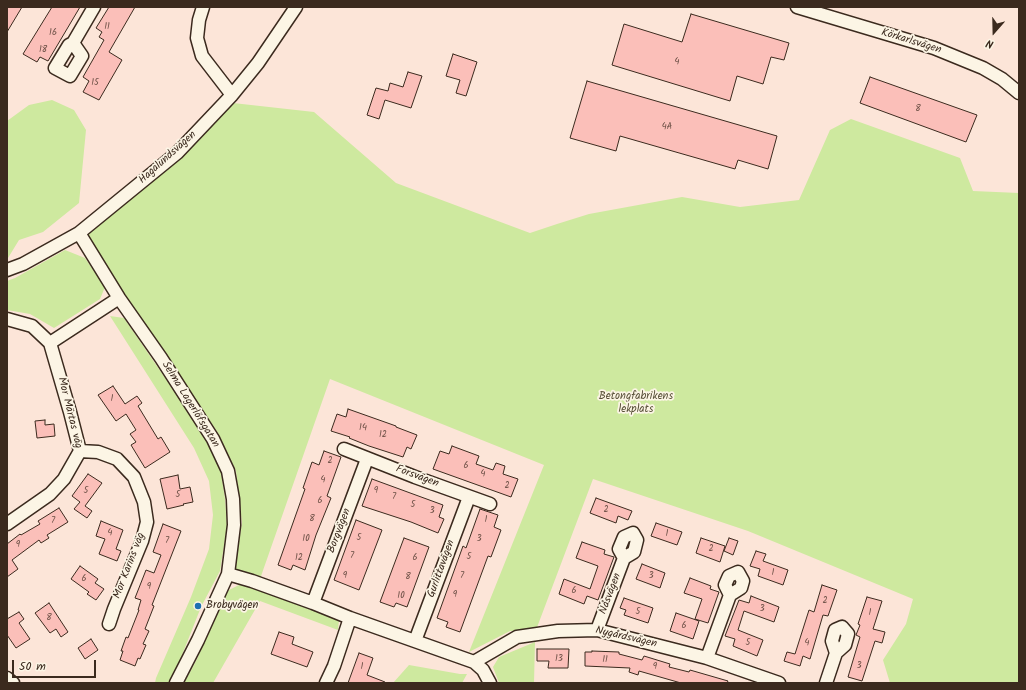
<!DOCTYPE html>
<html>
<head>
<meta charset="utf-8">
<style>
	body { margin:0 }
	#map { position:relative; width:1026px; height:690px; overflow:hidden; background:#fce5d8; font-family:Kalam,sans-serif }
	canvas { display:block }
	.frame { position:absolute; inset:0; border:8px solid #3b2a1e; pointer-events:none }
	.north { position:absolute; left:974px; top:12px; width:40px; height:40px; -webkit-text-stroke:3px #fcf5e5; paint-order:stroke; rotate:200deg; font-size:11px; font-weight:700; line-height:16px; text-align:center; color:#3b2a1e }
	.north::after { content:''; display:block; margin:auto; width:14px; height:18px; background:#3b2a1e; clip-path:polygon(50% 0,100% 100%,50% 72%,0 100%) }
	.scale { position:absolute; left:12px; top:660px; width:84px; height:18px; box-sizing:border-box; border:2px solid #3b2a1e; border-top:0; padding-left:5px; font-size:12px; line-height:14px; white-space:nowrap; color:#3b2a1e; -webkit-text-stroke:3px #fcf5e5; paint-order:stroke }
</style>
</head>
<body>
<div id="map">
<canvas width="1026" height="690"></canvas>
<div class="frame"></div>
<div class="north">N</div>
<div class="scale">50 m</div>
</div>
<script>
const ctx = document.querySelector('canvas').getContext('2d');
ctx.lineJoin = 'round';
function paint(path, color) {
  ctx.fillStyle = color;
  ctx.fill(path, 'evenodd');
}
function poly(rows) {
  const path = new Path2D();
  for (const r of rows) {
    path.moveTo(r[0], r[1]);
    for (let i = 2; i < r.length; i += 2) path.lineTo(r[i], r[i + 1]);
  }
  return path;
}
function stroke(path, color, width, dash) {
  ctx.strokeStyle = color;
  ctx.lineWidth = width;
  ctx.lineCap = dash ? 'butt' : 'round';
  ctx.setLineDash(dash || []);
  ctx.stroke(path);
}
function drawText(font, color, halo, rows, align = 'center') {
  ctx.font = font + ' Kalam,sans-serif';
  ctx.lineWidth = 3.5;
  ctx.setLineDash([]);
  ctx.textBaseline = 'middle';
  ctx.strokeStyle = halo;
  ctx.fillStyle = color;
  for (const [text, x, y, turn = 0] of rows) {
    ctx.save();
    ctx.translate(x, y);
    ctx.rotate((+turn || 0) * Math.PI / 180);
    ctx.textAlign = isNaN(turn) ? turn : align;
    if (halo) ctx.strokeText(text, 0, 0);
    ctx.fillText(text, 0, 0);
    ctx.restore();
  }
}
paint(poly([
	[52,100,74,110,86,130,79,203,43,232,19,240,8,258,7,258,7,121,29,105],
	[233,103,314,112,396,183,530,233,557,224,589,214,682,197,740,207,799,200,830,130,851,119,960,158,973,191,1019,193,1019,683,890,683,883,660,906,624,913,599,748,531,593,479,536,630,510,631,469,652,544,465,330,379,260,579,234,570,242,523,236,471,218,433,108,271,86,234,181,157],
	[65,250,85,258,105,287,100,299,54,328,30,314,7,310,7,281,15,278],
	[110,316,124,318,209,442,221,472,225,499,227,526,220,571,201,607,171,683,155,683,156,678,191,597,209,549,213,515,209,481,194,448],
	[241,584,339,620,338,630,260,601,213,683,184,683,197,659,225,592],
	[535,642,534,683,499,683,493,667,499,657],
	[409,665,460,674,467,674,462,683,393,683]
]), '#cee99f');
const building = poly([
	[7,7,22,7,7,32,7,7],
	[52,7,80,7,48,61,40,57,37,62,23,54,52,7],
	[109,7,135,7,109,52,122,60,99,100,83,92,89,81,83,77,104,40,99,37,102,32,96,28,109,7],
	[691,14,789,43,784,60,771,57,763,84,737,76,730,101,612,65,624,24,682,42,691,14],
	[453,54,477,62,466,96,456,93,460,80,446,76,453,54],
	[408,72,422,76,411,108,385,100,379,119,367,115,376,88,388,91,390,83,403,87,408,72],
	[870,77,977,115,966,142,860,103,870,77],
	[587,81,777,136,768,169,738,160,735,169,620,136,616,151,570,138,587,81],
	[113,386,125,404,137,396,142,403,138,406,158,439,161,437,170,452,145,468,131,445,136,442,130,434,136,430,126,414,116,421,98,395,113,386],
	[348,409,396,426,396,427,417,435,411,449,407,447,403,457,369,446,349,438,350,437,331,431,337,414,346,417,348,409],
	[45,420,45,425,54,424,55,436,37,438,35,421,45,420],
	[452,446,479,456,476,464,493,470,496,463,505,466,503,474,518,479,511,497,433,469,440,451,449,454,452,446],
	[324,451,341,457,327,496,331,498,316,535,305,570,293,565,291,570,278,565,305,489,303,488,312,462,319,465,324,451],
	[88,474,102,483,85,506,92,511,87,518,74,509,80,502,72,496,88,474],
	[178,475,180,489,190,487,193,502,183,504,184,505,167,509,160,479,178,475],
	[372,479,443,505,439,517,444,519,438,533,411,522,362,506,372,479],
	[596,498,632,511,628,520,618,516,616,523,590,513,596,498],
	[59,508,68,522,47,535,49,538,41,543,39,540,12,560,18,569,7,577,7,544,20,534,21,535,40,524,38,521,59,508],
	[480,509,498,515,494,527,501,530,491,557,488,556,460,632,446,627,448,622,437,618,463,546,466,548,480,509],
	[356,520,382,530,359,590,334,580,356,520],
	[101,521,123,530,116,549,121,551,117,561,99,554,105,539,96,536,101,521],
	[656,523,682,532,677,545,651,536,656,523],
	[163,524,181,531,152,605,154,606,145,629,149,631,143,644,146,645,140,659,138,658,135,666,120,660,123,651,121,651,126,637,128,638,139,610,138,610,141,600,135,598,146,570,154,573,161,555,153,552,163,524],
	[404,538,429,547,407,607,396,603,394,607,380,602,404,538],
	[701,538,725,546,720,562,696,553,701,538],
	[729,538,738,541,733,555,724,551,729,538],
	[582,542,605,550,604,554,614,557,598,600,587,596,584,604,559,594,564,579,590,589,598,566,576,558,582,542],
	[756,551,766,554,763,561,788,570,783,585,758,576,760,569,750,566,756,551],
	[642,564,665,573,660,588,636,579,642,564],
	[80,566,98,579,95,583,104,589,96,600,87,594,89,592,71,579,80,566],
	[690,578,711,586,710,589,719,592,708,623,695,619,702,599,684,593,690,578],
	[822,585,837,590,828,616,823,615,810,659,803,656,800,666,784,661,787,652,795,654,809,610,814,612,822,585],
	[751,596,779,607,774,622,744,611,738,630,763,640,757,656,733,646,735,639,725,636,739,600,749,603,751,596],
	[867,597,882,601,873,629,885,632,882,643,875,641,862,681,848,677,860,637,856,635,860,625,858,624,867,597],
	[624,598,653,608,648,623,624,615,626,610,620,608,624,598],
	[49,603,68,632,61,637,56,629,50,633,35,613,49,603],
	[19,612,24,619,19,623,30,639,16,648,7,635,7,619,19,612],
	[676,613,699,621,693,639,670,631,676,613],
	[279,632,294,637,292,644,313,652,307,667,271,654,279,632],
	[91,639,98,650,85,659,78,648,91,639],
	[537,649,569,649,568,668,548,668,549,661,537,661,537,649],
	[592,651,619,652,619,654,642,660,644,656,670,664,669,667,689,672,690,670,728,681,727,683,681,683,639,671,638,675,629,672,630,668,585,666,585,652,592,652,592,651],
	[359,653,373,658,367,675,385,682,385,683,348,683,359,653]
]);
paint(building, '#fbbfb9');
stroke(building, '#3b2a1e', 1);
const minor = poly([
	[203,7,199,20,197,38,202,56,232,95],
	[797,7,934,48,983,68,1002,79,1019,93],
	[73,43,82,56,70,76,55,68,69,45,73,43,94,7],
	[79,233,119,298,161,358,213,439,228,471,233,499,234,525,228,574,198,640,176,683],
	[7,270,23,264,79,233,177,153,232,95,258,63,296,7],
	[7,319,32,326,50,343,70,412,80,451,64,479,50,494,7,524],
	[50,343,119,298],
	[344,449,415,477,490,504],
	[80,451,98,452,117,459,134,477,144,502,147,522,142,541,114,609,109,624],
	[228,574,252,581,313,603,350,618,474,662,483,670,490,683],
	[313,603,367,459],
	[597,630,624,558,619,549,624,537,633,533,637,540,634,552,624,558],
	[415,641,469,497],
	[707,658,730,595,741,588,743,581,738,572,729,576,725,585,730,595],
	[474,662,517,637,558,631,597,630,707,658,779,683],
	[7,678,13,683],
	[326,683,334,666,350,618],
	[826,683,836,653,845,645,848,634,842,627,835,630,832,641,836,653]
]);
stroke(minor, '#3b2a1e', 15);
stroke(minor, '#fcf5e5', 12);
for (const [x, y, r, color] of [
	[198,606,4,"#1f6fb2"]
]) {
  const dot = new Path2D();
  dot.arc(x, y, r, 0, 2 * Math.PI);
  ctx.fillStyle = color;
  ctx.fill(dot);
  stroke(dot, '#fcf5e5', 1.5);
}
drawText('9px', '#6b4f45', null, [
	["11",107,27],
	["16",53,33],
	["18",43,50],
	["4",677,62],
	["15",95,83],
	["8",918,109],
	["4A",667,127],
	["1",112,399],
	["14",363,428],
	["12",383,435],
	["2",330,461],
	["6",466,466],
	["4",483,474],
	["4",323,480],
	["2",507,486],
	["5",86,491],
	["9",376,491],
	["5",178,495],
	["7",394,497],
	["6",320,501],
	["5",413,505],
	["2",606,510],
	["3",432,511],
	["8",312,519],
	["1",486,520],
	["7",53,521],
	["4",110,533],
	["1",667,534],
	["5",359,538],
	["10",306,539],
	["3",479,539],
	["7",167,541],
	["9",18,545],
	["2",711,549],
	["7",352,556],
	["5",469,557],
	["12",299,558],
	["6",415,558],
	["1",773,573],
	["9",345,576],
	["7",462,576],
	["3",651,576],
	["8",408,577],
	["6",84,579],
	["9",149,587],
	["6",574,591],
	["9",455,595],
	["10",401,596],
	["2",825,601],
	["3",762,609],
	["5",638,612],
	["1",870,613],
	["8",49,618],
	["6",684,626],
	["5",748,643],
	["4",807,643],
	["13",559,659],
	["11",605,660],
	["3",859,666],
	["1",362,667],
	["9",655,667]
]);
drawText('11px', '#3b2a1e', '#fcf5e5', [
	["Körkarlsvägen",911,42,17],
	["Hagalundsvägen",168,158,-42],
	["Selma Lagerlöfsgatan",190,405,58],
	["Mor Märtas väg",69,413,76],
	["Forsvägen",417,477,20],
	["Borgvägen",340,531,-69],
	["Mor Karins väg",130,566,-69],
	["Gurlittavägen",442,569,-70],
	["Nåsvägen",611,594,-69],
	["Nygårdsvägen",626,638,13]
]);
drawText('11px', '#585038', '#fcf5e5', [
	["Betongfabrikens",636,397],
	["lekplats",636,410]
]);
drawText('11px', '#3b2a1e', '#fcf5e5', [
	["Brobyvägen",206,606]
], 'left');
</script>
</body>
</html>
